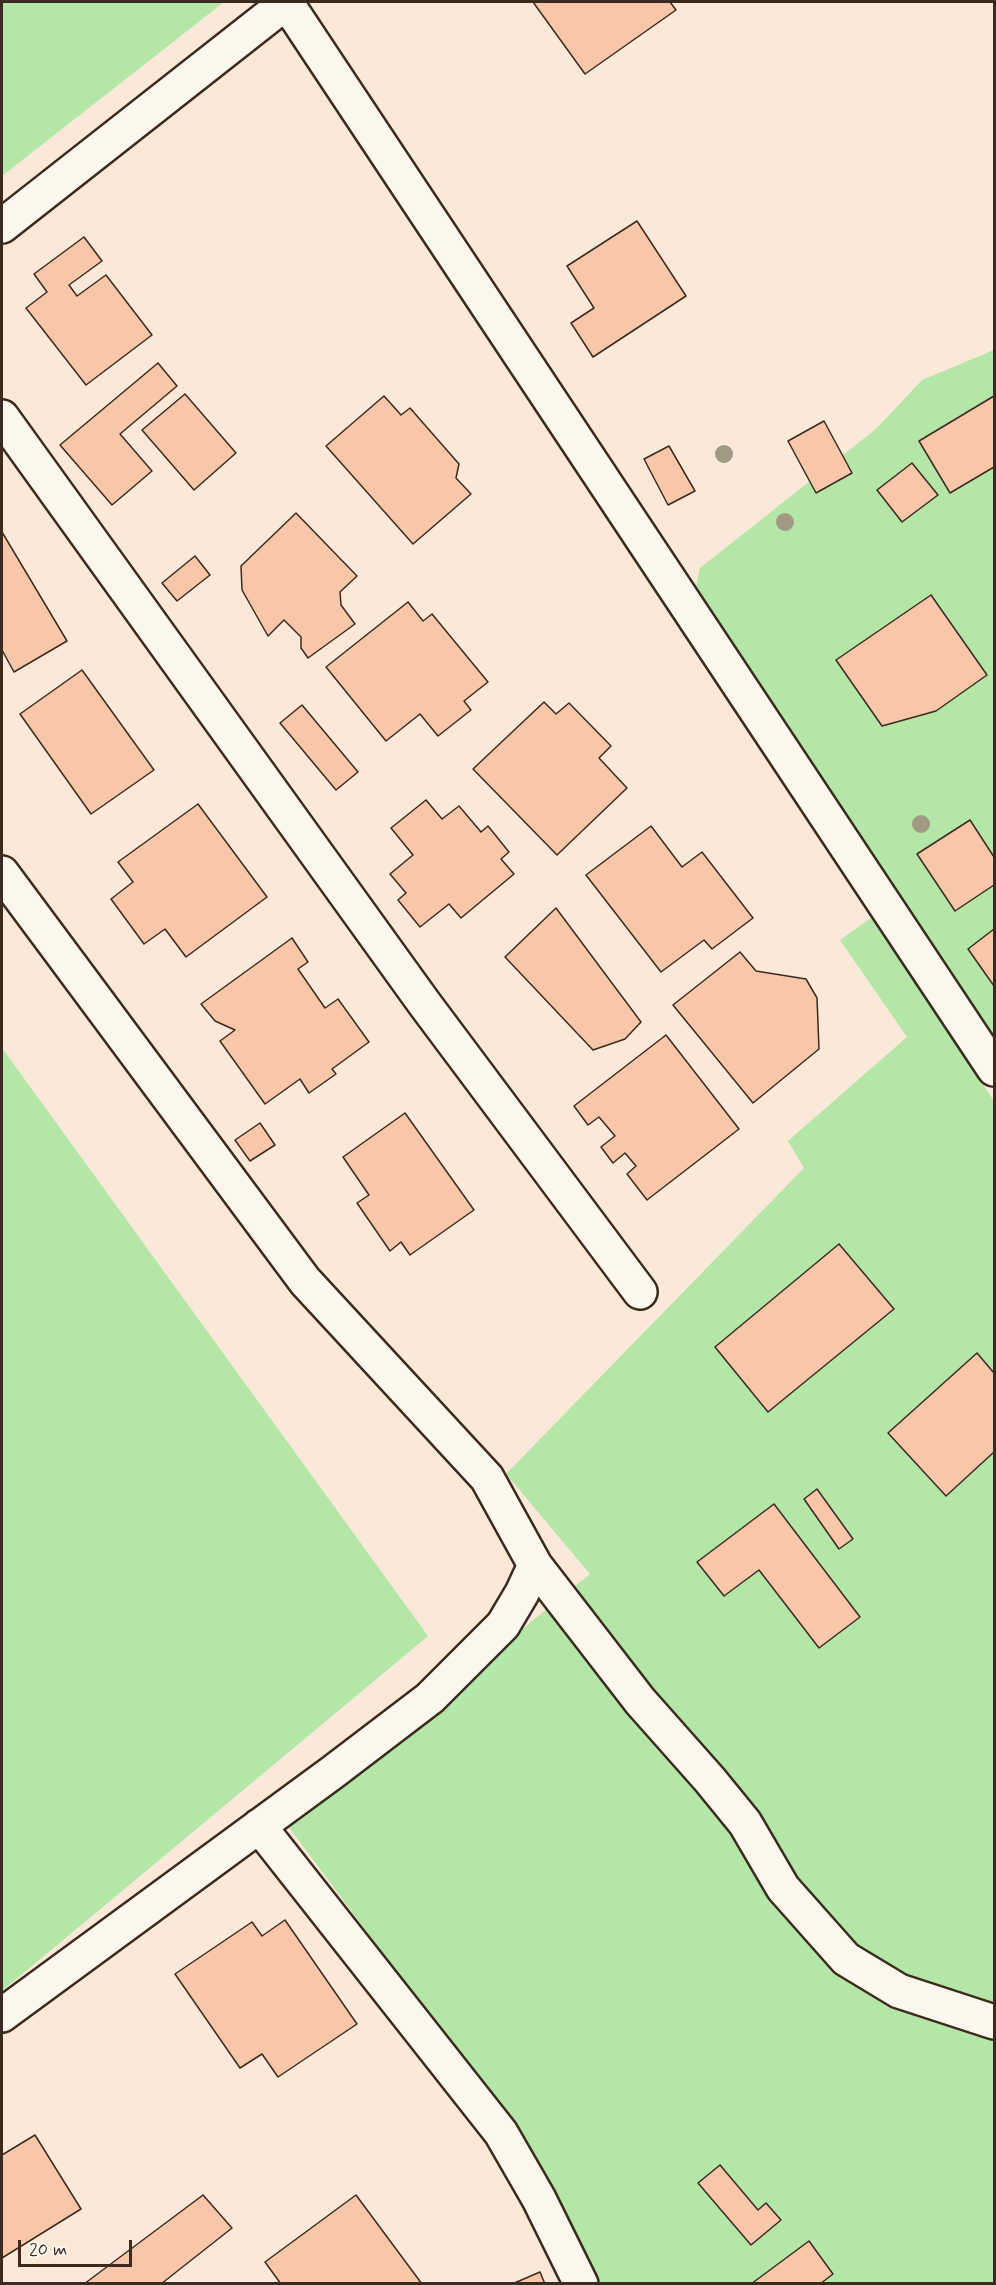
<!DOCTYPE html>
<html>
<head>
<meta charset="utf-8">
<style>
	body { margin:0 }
	#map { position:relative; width:996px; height:2285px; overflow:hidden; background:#fae8d8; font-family:Mynerve,sans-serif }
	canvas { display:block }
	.frame { position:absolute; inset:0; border:3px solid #3b2a1e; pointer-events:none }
	.scale { position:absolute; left:18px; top:2240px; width:114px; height:27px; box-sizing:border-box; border:3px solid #3b2a1e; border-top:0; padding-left:8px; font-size:18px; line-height:21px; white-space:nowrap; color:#3b2a1e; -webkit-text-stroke:4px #fbf7ec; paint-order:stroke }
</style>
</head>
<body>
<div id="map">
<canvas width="996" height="2285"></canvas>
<div class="frame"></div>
<div class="scale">20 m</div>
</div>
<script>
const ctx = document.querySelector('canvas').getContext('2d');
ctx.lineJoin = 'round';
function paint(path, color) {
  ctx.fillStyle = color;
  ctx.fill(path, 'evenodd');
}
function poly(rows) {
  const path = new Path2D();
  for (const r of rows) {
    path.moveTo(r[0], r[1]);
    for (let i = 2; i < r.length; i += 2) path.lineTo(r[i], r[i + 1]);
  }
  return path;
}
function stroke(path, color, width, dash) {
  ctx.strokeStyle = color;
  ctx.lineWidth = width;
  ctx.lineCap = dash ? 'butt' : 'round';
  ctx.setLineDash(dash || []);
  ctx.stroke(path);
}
paint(poly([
	[2,2,224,2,2,176],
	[994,350,994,1053,854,838,696,587,700,568,876,429,922,380],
	[871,918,994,1101,994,2283,599,2283,473,2075,285,1822,590,1574,506,1474,804,1168,788,1141,907,1037,840,940],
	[2,1048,428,1636,2,1991]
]), '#b3e6a7');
const building = poly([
	[533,2,670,2,676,10,585,74,533,2],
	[637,221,686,296,593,357,571,323,594,308,567,266,637,221],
	[84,237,102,261,69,285,77,296,106,275,152,335,86,385,26,308,47,292,34,274,84,237],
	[158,363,177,386,120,434,152,471,112,505,60,445,158,363],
	[185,394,236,453,194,490,142,430,185,394],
	[384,396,401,415,410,408,459,464,456,478,471,494,413,544,326,446,384,396],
	[994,396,994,467,950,493,919,441,994,396],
	[824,421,852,473,816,493,788,441,824,421],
	[669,446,695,491,668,505,644,459,669,446],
	[912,463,938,495,902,522,877,490,912,463],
	[296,513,357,576,340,592,341,605,355,624,308,658,301,648,301,637,284,620,268,636,242,590,241,566,296,513],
	[2,532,67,641,14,672,2,650,2,532],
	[195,556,210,575,177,601,162,583,195,556],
	[931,595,987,675,936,711,882,726,836,660,931,595],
	[408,602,423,621,432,614,488,682,464,701,471,710,438,736,420,714,386,741,326,667,408,602],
	[82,670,154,770,91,814,20,714,82,670],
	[544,702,556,714,569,703,611,746,599,758,627,788,557,855,473,769,544,702],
	[302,705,358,772,336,790,280,723,302,705],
	[426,800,442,819,459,806,481,832,488,826,509,852,501,859,514,874,461,918,449,904,420,927,398,900,406,893,390,874,413,855,391,828,426,800],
	[198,804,267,897,186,957,165,929,144,944,111,899,133,882,118,862,198,804],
	[970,820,994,857,994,885,955,911,917,854,970,820],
	[651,826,682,867,702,852,753,918,712,949,704,940,661,972,586,875,651,826],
	[556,908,641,1022,625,1039,593,1050,505,957,556,908],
	[994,929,994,986,968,949,994,929],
	[292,938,308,962,298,969,325,1008,338,999,369,1042,332,1069,336,1074,309,1093,300,1079,265,1104,220,1041,235,1030,215,1021,201,1004,292,938],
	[740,952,756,971,806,979,817,998,819,1049,753,1103,673,1005,740,952],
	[666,1035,739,1129,647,1200,627,1174,636,1166,625,1153,613,1163,601,1147,615,1136,599,1117,588,1125,574,1106,666,1035],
	[405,1113,474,1210,410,1255,401,1242,390,1251,357,1203,369,1195,343,1157,405,1113],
	[260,1123,275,1145,250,1161,235,1140,260,1123],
	[839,1244,894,1309,768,1412,715,1347,839,1244],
	[977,1353,994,1373,994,1452,946,1496,888,1433,977,1353],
	[817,1489,853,1539,839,1549,804,1499,817,1489],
	[774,1504,860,1617,819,1648,759,1570,724,1596,697,1562,774,1504],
	[285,1920,357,2024,278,2077,262,2054,240,2068,175,1974,252,1922,262,1936,285,1920],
	[35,2135,81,2209,2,2258,2,2155,35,2135],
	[720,2165,758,2210,766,2203,781,2220,751,2245,698,2183,720,2165],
	[203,2195,232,2228,161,2284,84,2284,203,2195],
	[356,2195,422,2284,281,2284,265,2262,356,2195],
	[809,2241,833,2274,820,2284,751,2284,809,2241],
	[540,2272,545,2284,512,2284,540,2272]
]);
paint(building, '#f8c6a8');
stroke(building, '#3b2a1e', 1.5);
const street = poly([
	[286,2,994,1069],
	[2,226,287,2],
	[2,417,424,1003,640,1292],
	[2,873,305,1281,487,1478,535,1565,640,1701,710,1780,745,1823,783,1888,846,1959,899,1991,994,2022],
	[259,1826,501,2133,539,2199,581,2284],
	[2,2015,333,1772,430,1698,503,1625,522,1593,535,1565]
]);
stroke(street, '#3b2a1e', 38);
stroke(street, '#fbf7ec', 33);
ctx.fillStyle = '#a19984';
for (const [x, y] of [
	[724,454],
	[785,522],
	[921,824]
]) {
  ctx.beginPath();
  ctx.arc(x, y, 9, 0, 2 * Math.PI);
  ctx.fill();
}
</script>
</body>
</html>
